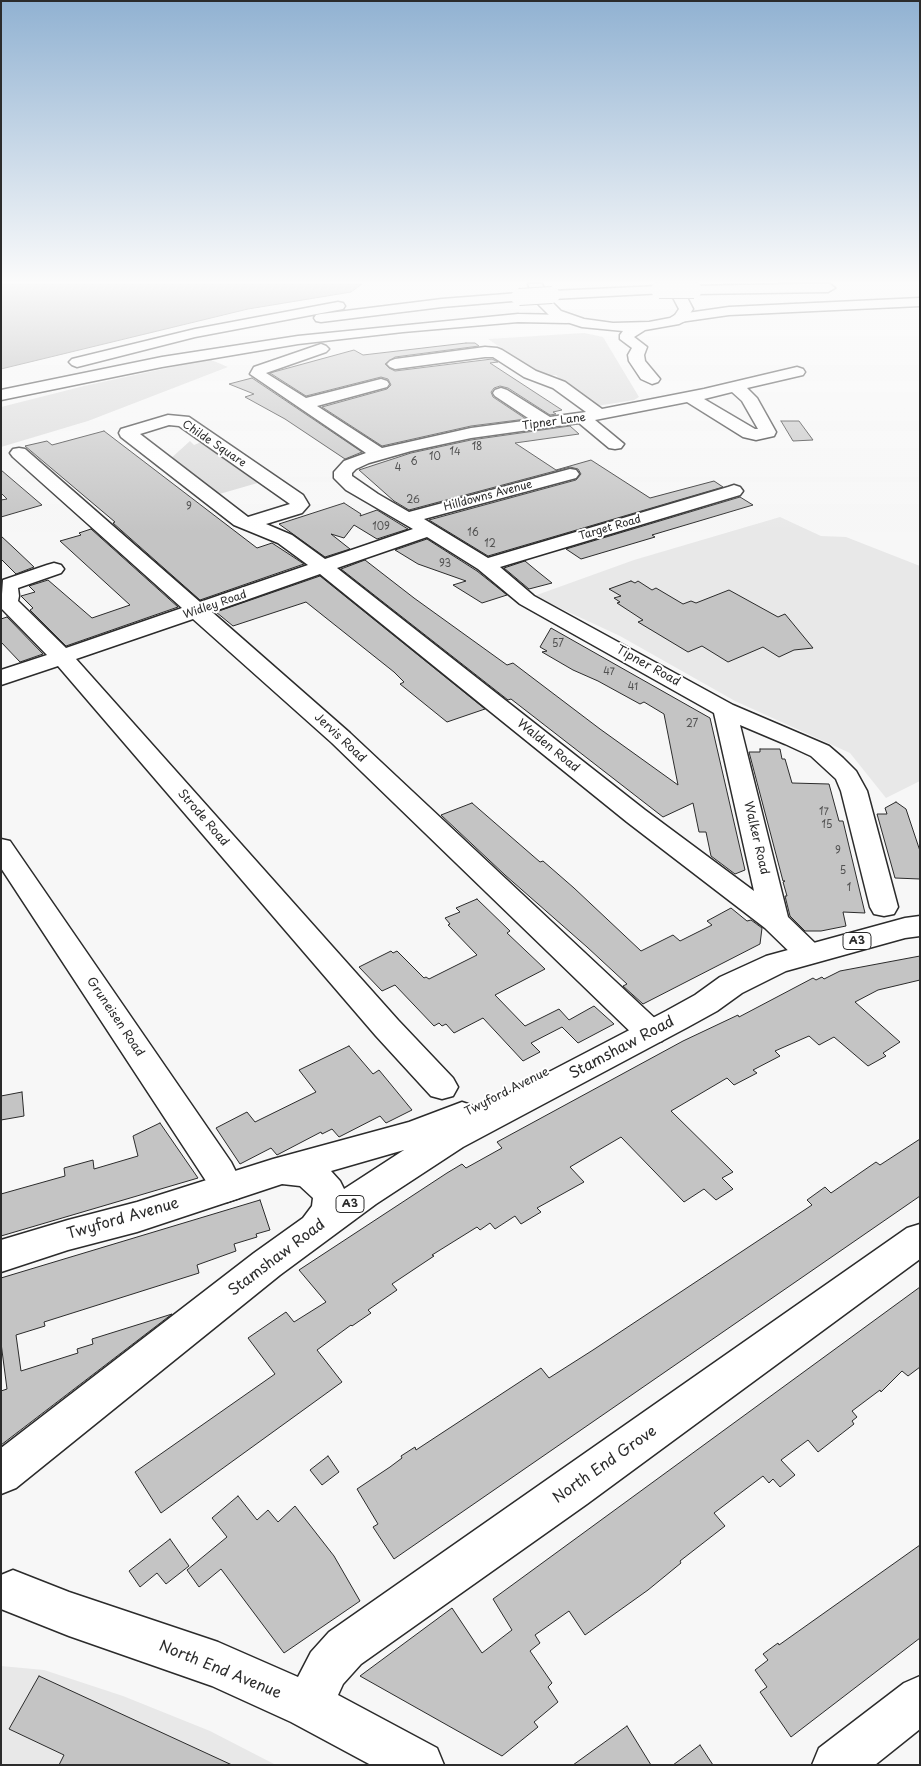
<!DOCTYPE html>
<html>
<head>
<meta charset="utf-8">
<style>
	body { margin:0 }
	#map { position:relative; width:921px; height:1766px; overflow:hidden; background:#f7f7f7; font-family:"Playpen Sans",sans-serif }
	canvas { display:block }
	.frame { position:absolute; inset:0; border:2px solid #2b2b2b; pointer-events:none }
</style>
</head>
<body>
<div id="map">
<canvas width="921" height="1766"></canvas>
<div class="frame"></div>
</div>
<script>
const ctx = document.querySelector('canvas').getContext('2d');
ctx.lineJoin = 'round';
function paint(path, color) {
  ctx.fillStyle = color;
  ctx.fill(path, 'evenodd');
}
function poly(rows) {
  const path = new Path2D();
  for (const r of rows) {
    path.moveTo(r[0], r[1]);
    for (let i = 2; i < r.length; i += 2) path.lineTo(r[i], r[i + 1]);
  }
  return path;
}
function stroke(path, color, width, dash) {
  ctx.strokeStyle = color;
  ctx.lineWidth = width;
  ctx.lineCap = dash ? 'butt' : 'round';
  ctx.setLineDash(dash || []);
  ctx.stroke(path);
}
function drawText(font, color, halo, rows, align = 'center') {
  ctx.font = font + ' "Playpen Sans",sans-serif';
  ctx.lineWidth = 4;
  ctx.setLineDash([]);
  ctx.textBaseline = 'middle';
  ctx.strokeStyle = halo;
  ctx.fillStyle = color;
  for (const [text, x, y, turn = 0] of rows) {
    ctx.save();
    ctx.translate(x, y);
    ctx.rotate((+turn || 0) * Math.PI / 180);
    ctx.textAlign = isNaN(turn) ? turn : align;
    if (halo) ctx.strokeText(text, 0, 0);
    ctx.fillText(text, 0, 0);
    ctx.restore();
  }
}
paint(poly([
	[780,517,821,536,846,537,920,566,920,781,886,798,850,753,735,701,620,636,534,596,634,560],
	[1,1666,44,1670,123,1696,210,1731,276,1765,1,1765]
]), '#e8e8e8');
paint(poly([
	[584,333,603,337,639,397,634,400,597,406,563,383,556,375,543,376,488,339],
	[209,359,228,367,88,421,1,447,1,407,84,386],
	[190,441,194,445,204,441,261,482,216,495,169,460]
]), '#d9d9d9');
const water = poly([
	[1,284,362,284,351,292,248,309,1,369,1,284]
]);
paint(water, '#b0b0b0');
stroke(water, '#7b7b7b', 1);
const building = poly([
	[466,343,475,343,479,346,395,357,385,364,389,368,395,371,492,359,498,362,490,363,562,410,553,412,556,414,550,415,508,388,500,386,494,388,491,392,493,397,526,419,471,426,382,446,322,407,387,389,391,385,388,379,381,377,306,396,270,373,354,350,363,355,466,343],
	[252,378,362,452,345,459,285,419,245,397,254,394,229,384,252,378],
	[781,421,799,421,813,440,793,441,781,421],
	[570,426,579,434,515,443,556,470,591,460,650,498,714,481,723,487,488,556,429,520,576,480,581,474,578,469,570,467,409,510,394,501,359,470,411,453,471,440,570,426],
	[104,431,257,548,272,543,304,564,200,600,113,523,115,522,25,446,47,441,52,445,104,431],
	[1,470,42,505,1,517,1,500,7,499,1,493,1,470],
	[740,497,753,505,652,535,655,537,581,559,566,549,740,497],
	[344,503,361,514,360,516,377,510,408,529,377,539,354,525,344,538,331,534,350,549,325,557,279,524,344,503],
	[91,529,178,607,66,646,30,610,33,608,21,596,35,592,29,586,48,580,92,618,130,605,60,541,81,535,79,533,91,529],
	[1,536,15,549,34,567,16,574,1,559,1,536],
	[427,539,477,571,507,595,482,603,453,585,466,581,418,564,395,550,427,539],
	[365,560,414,598,507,665,513,663,600,729,678,785,664,714,644,702,640,704,598,681,573,670,542,652,547,651,540,647,551,628,710,718,745,870,735,874,711,856,706,832,699,832,693,803,663,817,511,699,508,700,341,569,365,560],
	[525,561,537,571,552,583,529,589,504,568,525,561],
	[320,576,485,709,447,722,400,684,404,682,394,672,306,602,233,626,216,612,320,576],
	[631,581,635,583,638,581,652,590,656,588,683,604,691,601,696,603,729,590,778,617,785,614,813,648,794,650,779,657,763,647,728,662,702,646,688,652,638,622,643,620,617,603,620,602,614,598,621,596,609,589,631,581],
	[7,617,43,654,20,662,1,642,1,619,7,617],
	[760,749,780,749,782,759,785,759,792,783,829,784,839,821,843,821,865,913,843,912,846,926,821,931,805,931,790,916,785,896,787,896,783,882,785,881,783,881,749,752,760,752,760,749],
	[896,802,906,809,920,851,920,879,895,878,877,814,887,814,885,808,896,802],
	[472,803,540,862,543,861,574,888,641,951,673,935,680,941,712,925,707,921,731,908,747,921,751,920,762,928,760,944,643,1004,623,986,627,984,587,947,505,875,441,815,472,803],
	[477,899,510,931,507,933,545,969,495,995,525,1026,559,1009,569,1020,594,1006,614,1024,578,1043,562,1027,531,1043,540,1052,523,1061,483,1018,454,1033,446,1024,442,1026,439,1023,434,1026,395,985,382,991,359,967,391,951,393,953,397,951,424,978,426,977,429,979,477,955,448,925,450,924,445,918,460,912,456,908,477,899],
	[920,956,920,980,878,990,855,1002,900,1042,883,1053,886,1056,868,1066,834,1037,819,1045,809,1036,775,1051,780,1056,753,1070,757,1073,734,1085,727,1078,671,1111,733,1172,722,1178,733,1189,716,1200,704,1189,684,1202,621,1137,570,1167,584,1182,537,1208,541,1212,521,1224,515,1216,495,1229,490,1223,480,1230,477,1227,432,1255,434,1256,392,1284,397,1290,368,1310,371,1313,352,1326,351,1325,317,1350,342,1382,161,1513,135,1472,275,1374,248,1338,286,1312,294,1322,326,1302,299,1270,447,1173,462,1164,466,1168,502,1148,497,1142,683,1041,738,1015,739,1017,813,978,816,980,822,977,824,979,840,971,920,956],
	[349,1046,373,1074,379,1070,412,1110,386,1123,380,1116,339,1137,332,1129,322,1134,321,1132,277,1155,271,1148,240,1164,216,1128,247,1112,255,1122,316,1092,299,1070,349,1046],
	[22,1092,24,1116,1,1120,1,1096,22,1092],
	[160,1123,198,1178,1,1236,1,1194,65,1176,64,1168,93,1160,94,1169,138,1156,133,1136,160,1123],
	[920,1139,920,1196,394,1559,373,1527,378,1524,357,1489,390,1467,402,1458,401,1456,415,1447,416,1450,541,1368,549,1378,593,1350,812,1205,807,1200,825,1187,831,1193,876,1162,880,1165,920,1139],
	[260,1200,270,1230,256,1234,257,1237,234,1244,236,1251,197,1265,199,1273,44,1322,45,1326,16,1335,21,1371,78,1353,77,1349,93,1344,92,1339,172,1314,1,1445,1,1391,7,1389,1,1343,1,1278,260,1200],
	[920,1287,920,1367,908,1376,902,1371,881,1392,880,1390,852,1411,857,1417,852,1421,854,1424,818,1452,808,1440,781,1460,795,1475,780,1487,773,1479,769,1483,763,1476,714,1513,725,1526,680,1561,681,1563,648,1590,585,1635,569,1611,535,1635,540,1643,530,1651,552,1683,548,1687,558,1702,534,1722,538,1727,502,1756,360,1676,452,1608,482,1653,512,1630,493,1599,920,1287],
	[328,1456,339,1472,322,1485,310,1470,328,1456],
	[238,1496,257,1520,268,1510,278,1522,295,1506,334,1556,360,1601,284,1653,221,1569,199,1587,187,1570,227,1537,212,1518,238,1496],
	[170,1539,189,1566,166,1584,157,1573,140,1587,129,1571,170,1539],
	[920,1545,920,1638,791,1737,760,1692,767,1687,755,1670,768,1660,763,1654,778,1643,779,1645,920,1545],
	[39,1676,232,1765,59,1765,64,1755,9,1729,39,1676],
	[627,1726,651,1765,573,1765,627,1726],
	[700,1745,713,1765,673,1765,700,1745]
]);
paint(building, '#c4c4c4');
stroke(building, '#2b2b2b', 1);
const minor = poly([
	[528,284,542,284,549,299,561,311,584,319,613,323,649,322,670,318,675,315,679,309,666,284,680,284,693,309,685,321,679,324,645,330,634,337,647,347,644,355,645,361,660,379,658,382,652,384,641,379,629,361,628,355,632,348,620,339,620,335,623,331,582,327,551,317,538,304,528,284],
	[321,344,326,346,329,349,326,352,266,373,306,398,381,379,387,381,389,384,387,387,317,406,382,448,471,428,531,420,495,396,493,393,495,390,501,388,507,390,550,417,586,412,553,388,524,377,493,357,485,357,395,369,390,367,387,364,390,361,395,359,485,347,497,348,502,350,536,371,565,382,602,409,704,389,797,367,803,369,805,372,803,375,747,388,757,398,776,432,774,436,756,440,743,437,687,402,595,420,624,444,621,448,615,449,609,448,579,423,471,438,411,451,369,463,356,469,352,473,352,476,378,494,409,512,570,469,576,470,579,474,576,478,424,519,488,558,728,487,734,485,740,487,743,491,740,495,500,567,534,596,733,705,829,746,843,758,856,771,867,791,898,907,894,914,884,916,874,914,870,907,841,791,836,779,811,756,785,744,740,725,788,917,819,947,824,954,819,961,809,964,799,961,765,928,627,822,320,574,212,612,350,733,662,1025,667,1033,662,1041,651,1044,640,1041,332,743,193,619,76,659,398,1020,453,1078,458,1087,453,1096,442,1099,431,1096,376,1036,58,666,1,685,1,670,47,655,1,608,3,580,47,565,54,563,61,565,64,569,61,573,18,588,19,596,18,601,66,648,182,608,13,457,10,453,13,449,19,448,25,449,200,602,308,565,278,543,234,525,121,437,119,433,121,429,168,415,189,417,303,495,309,505,302,513,266,524,292,535,325,559,413,529,346,490,334,478,334,472,344,461,366,453,250,374,254,367,321,344],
	[732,392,742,401,758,429,755,429,704,399,732,392],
	[169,425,179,426,290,504,248,517,140,434,169,425],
	[427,537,478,569,520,604,714,713,754,891,645,810,337,568,427,537],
	[1,839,10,841,231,1162,244,1188,239,1198,227,1202,215,1198,206,1181,1,868,1,839],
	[920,1224,920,1259,587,1504,361,1664,343,1684,338,1695,437,1748,444,1765,371,1765,291,1722,212,1686,69,1636,1,1609,1,1575,13,1570,69,1592,218,1642,298,1677,311,1652,329,1632,907,1228,920,1224],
	[920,1676,920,1729,875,1765,812,1765,819,1748,904,1683,920,1676]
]);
const major = poly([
	[920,916,920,936,905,938,786,971,742,993,717,1011,688,1027,463,1147,376,1204,280,1275,16,1488,1,1494,1,1448,254,1253,303,1218,312,1206,313,1198,300,1186,282,1184,137,1232,68,1250,1,1272,1,1240,68,1220,137,1202,273,1159,409,1122,462,1102,474,1106,476,1110,666,1011,695,995,720,977,766,956,905,918,920,916],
	[404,1150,344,1189,340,1181,331,1171,404,1150]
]);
const highway = poly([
	[800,284,830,284,835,288,828,292,694,294,687,290,694,286,800,284],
	[659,286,664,287,666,290,664,293,552,299,545,295,552,291,659,286],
	[519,293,524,294,526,297,524,300,442,307,321,322,316,321,314,318,316,315,321,314,442,299,519,293],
	[920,298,920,306,729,315,680,322,675,321,673,318,675,315,680,314,729,307,920,298],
	[338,302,343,303,345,306,343,309,195,337,77,367,72,365,69,362,72,359,195,329,338,302],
	[518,314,567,315,572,316,574,319,572,322,567,323,518,322,403,332,298,344,162,367,1,400,1,390,162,357,298,336,518,314]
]);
stroke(minor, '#2b2b2b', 3);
stroke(major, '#2b2b2b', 3);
stroke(highway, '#2b2b2b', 3);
paint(minor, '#fff');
paint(major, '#fff');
paint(highway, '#fff');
const highwayBridge = poly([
	[659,290,694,290],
	[519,297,552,295]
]);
stroke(highwayBridge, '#2b2b2b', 18, []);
stroke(highwayBridge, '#fff', 16);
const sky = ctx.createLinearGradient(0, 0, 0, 532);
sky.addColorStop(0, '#91b2d2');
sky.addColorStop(0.53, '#fbfbfb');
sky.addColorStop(1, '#fbfbfb00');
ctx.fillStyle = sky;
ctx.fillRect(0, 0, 921, 532);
drawText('10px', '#515151', null, [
	["18",477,447],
	["14",455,452],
	["10",435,457],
	["6",414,462],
	["4",398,468],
	["26",413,500],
	["9",189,507],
	["109",381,527],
	["16",473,533],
	["12",490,544],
	["93",445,564],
	["57",558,644],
	["47",609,672],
	["41",633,687],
	["27",692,724],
	["17",824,812],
	["15",827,825],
	["9",838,851],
	["5",843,871],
	["1",849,888]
]);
drawText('11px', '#2b2b2b', '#fff', [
	["Tipner Lane",554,422,-8],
	["Childe Square",214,444,34],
	["Hilldowns Avenue",488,496,-15],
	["Target Road",610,528,-16],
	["Widley Road",215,605,-19]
]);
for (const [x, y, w] of [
	[857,941,28],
	[350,1204,28]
]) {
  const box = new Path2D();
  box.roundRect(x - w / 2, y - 8.5, w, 17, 4);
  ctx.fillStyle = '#fff';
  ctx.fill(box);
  stroke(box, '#2b2b2b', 1);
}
drawText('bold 11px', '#2b2b2b', null, [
	["A3",857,941],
	["A3",350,1204]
]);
drawText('12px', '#2b2b2b', '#fff', [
	["Tipner Road",648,666,29],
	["Jervis Road",340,738,43],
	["Walden Road",548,746,39],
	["Strode Road",203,818,49],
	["Walker Road",756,838,77],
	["Gruneisen Road",115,1017,56],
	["Twyford Avenue",507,1092,-27]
]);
drawText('15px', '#2b2b2b', '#fff', [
	["Stamshaw Road",622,1048,-28],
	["Twyford Avenue",123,1219,-16],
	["Stamshaw Road",277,1258,-37],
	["North End Grove",605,1465,-35],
	["North End Avenue",220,1670,22]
]);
</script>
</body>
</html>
